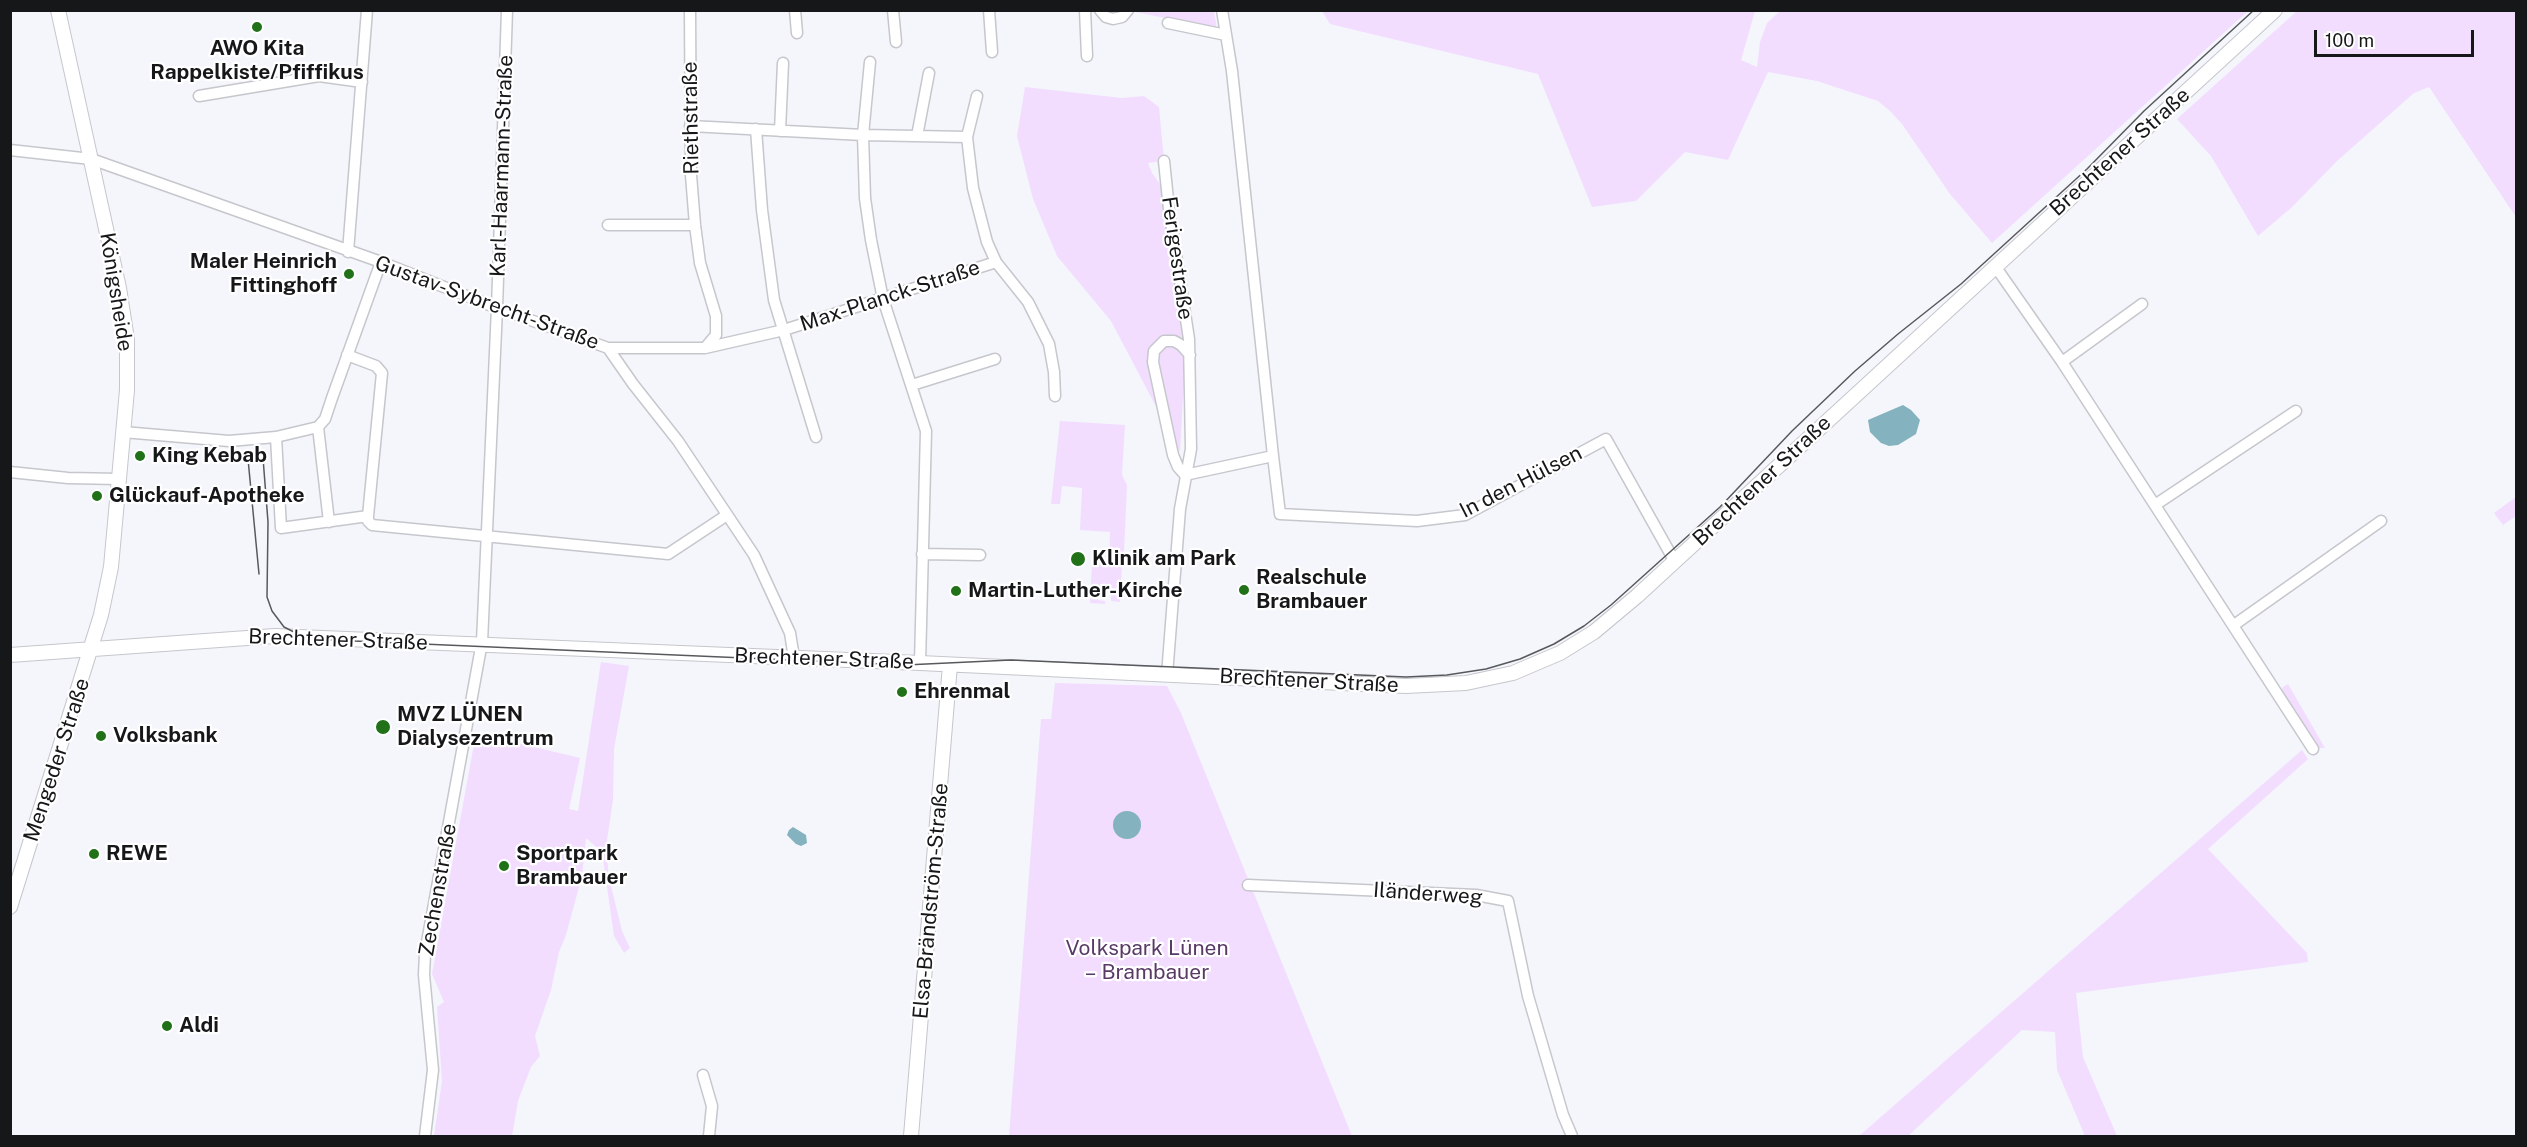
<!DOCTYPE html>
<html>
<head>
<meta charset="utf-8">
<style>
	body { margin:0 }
	#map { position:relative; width:2527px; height:1147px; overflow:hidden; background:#f4f6fc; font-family:"Public Sans",sans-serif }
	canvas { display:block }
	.frame { position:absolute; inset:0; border:12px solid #161719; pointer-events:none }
	.scale { position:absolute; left:2314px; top:30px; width:160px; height:27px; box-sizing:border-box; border:3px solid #161719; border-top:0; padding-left:8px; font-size:18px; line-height:21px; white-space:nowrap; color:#161719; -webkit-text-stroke:4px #fff; paint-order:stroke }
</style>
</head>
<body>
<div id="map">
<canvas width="2527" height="1147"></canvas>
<div class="frame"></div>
<div class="scale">100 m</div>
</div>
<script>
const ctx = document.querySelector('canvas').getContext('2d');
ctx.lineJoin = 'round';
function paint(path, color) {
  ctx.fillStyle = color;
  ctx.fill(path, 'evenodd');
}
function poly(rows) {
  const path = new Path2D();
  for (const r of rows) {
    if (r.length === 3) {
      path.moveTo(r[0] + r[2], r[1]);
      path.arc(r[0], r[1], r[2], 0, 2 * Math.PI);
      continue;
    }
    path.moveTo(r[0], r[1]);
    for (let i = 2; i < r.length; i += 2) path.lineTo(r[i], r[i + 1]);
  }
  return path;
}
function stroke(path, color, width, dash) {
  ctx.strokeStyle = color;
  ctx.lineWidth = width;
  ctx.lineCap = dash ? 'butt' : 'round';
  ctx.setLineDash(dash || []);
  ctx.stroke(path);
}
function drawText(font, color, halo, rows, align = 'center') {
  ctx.font = font + ' "Public Sans",sans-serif';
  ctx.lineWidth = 4.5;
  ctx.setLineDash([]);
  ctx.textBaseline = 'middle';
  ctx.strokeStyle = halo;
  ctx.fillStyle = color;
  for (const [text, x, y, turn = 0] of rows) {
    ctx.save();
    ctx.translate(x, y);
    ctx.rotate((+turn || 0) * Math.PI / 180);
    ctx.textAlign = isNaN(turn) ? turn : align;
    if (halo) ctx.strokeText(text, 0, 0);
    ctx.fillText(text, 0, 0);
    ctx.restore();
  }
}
paint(poly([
	[1136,11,1214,11,1217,29,1136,12],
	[1322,11,1755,11,1741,60,1757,67,1760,42,1767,23,1780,11,2248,11,1992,243,1950,194,1902,124,1891,112,1878,101,1817,81,1768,72,1728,160,1685,152,1636,201,1592,207,1538,74,1330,24],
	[2297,11,2516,11,2516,217,2429,87,2414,93,2337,161,2292,207,2258,236,2211,156,2177,119],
	[1025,87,1122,98,1144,96,1159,107,1164,161,1148,163,1152,173,1165,191,1186,341,1180,452,1111,321,1057,256,1033,199,1017,136],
	[1060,421,1125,425,1122,475,1127,485,1124,552,1127,553,1126,564,1122,564,1120,602,1111,601,1111,593,1099,593,1098,600,1105,601,1105,604,1090,603,1092,563,1109,564,1110,532,1080,530,1082,488,1062,486,1060,504,1051,504],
	[2516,497,2516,516,2503,525,2494,513],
	[601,662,629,666,614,749,613,800,606,847,609,878,622,931,630,948,624,953,614,936,602,852,586,838,582,876,566,935,559,952,551,990,535,1036,540,1056,531,1067,518,1101,512,1136,434,1136,442,1081,437,1007,444,1002,432,974,476,733,580,758,569,809,578,811],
	[1055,683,1167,686,1181,713,1352,1136,1009,1136,1041,719,1051,719],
	[2288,684,2325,748,2318,748,2281,692,2283,687],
	[2302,750,2308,759,2208,849,2307,953,2308,962,2076,993,2083,1057,2117,1136,2085,1136,2057,1070,2055,1032,2022,1030,1908,1136,1859,1136]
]), '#f3ddff');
paint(poly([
	[1903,405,1911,410,1920,420,1916,434,1898,445,1889,446,1881,443,1870,432,1868,420],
	[1127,825,14],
	[793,827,806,835,807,843,801,846,796,844,787,835,789,830]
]), '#84b2be');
const street = poly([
	[690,10,691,175,695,225,700,263,716,316,716,335,705,348],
	[795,10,797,33],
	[893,10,896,42],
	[989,10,992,52],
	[1085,10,1087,56],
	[1100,10,1106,17,1113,19,1122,17,1128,10],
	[1168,23,1226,35],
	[870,62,863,135,865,198,871,240,883,299,926,431,920,663],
	[199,96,319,76,362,82],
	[977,96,967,137,973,188,987,242,996,262,1028,302,1049,344,1054,372,1055,396],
	[690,126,863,135,967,137],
	[756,129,762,210,774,300,816,437],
	[780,131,783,63],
	[917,136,929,73],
	[10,150,91,159,381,262,497,308,608,348,633,384,678,441,754,555,790,633,794,658],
	[1164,161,1169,209,1189,339,1191,449,1180,509,1167,675],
	[608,225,695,225],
	[348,252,367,10],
	[1995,266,2062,362,2313,749],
	[608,348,705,348,784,330,996,262],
	[347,355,376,366,382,373,368,516],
	[2062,362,2142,304],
	[912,385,995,359],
	[318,427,329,522],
	[123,432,229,441,276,437,318,427,325,419,332,398,381,262],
	[276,437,281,528,368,516,368,521,372,525,668,554,727,515],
	[1273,456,1280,514,1417,521,1465,515,1606,439,1675,562],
	[10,472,68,478,119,479],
	[1185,475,1273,456,1232,71,1222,10],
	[1185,475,1178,467,1173,455,1153,362,1154,351,1164,341,1174,341,1181,345,1190,355],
	[2155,505,2296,411],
	[922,554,980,555],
	[2234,625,2381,521],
	[1248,885,1476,895,1508,901,1528,996,1563,1115,1572,1136],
	[703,1075,712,1106,709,1136],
	[425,1136,433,1070,424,975,425,953,482,642,497,308,507,10]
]);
const secondary = poly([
	[10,655,275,636,920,663,1406,686,1466,683,1513,673,1560,653,1594,632,1637,596,2275,10],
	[10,907,101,615,111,567,127,390,127,339,119,288,58,10],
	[911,1136,950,665]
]);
stroke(street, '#c5c7cc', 13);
stroke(secondary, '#c5c7cc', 16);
stroke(street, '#fff', 10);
stroke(secondary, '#fff', 14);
stroke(poly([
	[263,458,268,522,267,597,272,611,284,627,308,639,905,665,1011,660,1406,677,1447,675,1486,669,1520,659,1554,644,1584,626,1611,605,1720,507,1792,431,1855,371,1898,334,1961,284,2087,169,2144,111,2254,10],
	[248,459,259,574]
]), '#57595c', 1.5);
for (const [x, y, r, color] of [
	[257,27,6,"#217119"],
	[349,274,6,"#217119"],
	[140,456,6,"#217119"],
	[97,496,6,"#217119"],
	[1078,559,8,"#217119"],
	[1244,590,6,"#217119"],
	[956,591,6,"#217119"],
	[902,692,6,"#217119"],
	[383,727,8,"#217119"],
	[101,736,6,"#217119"],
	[94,854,6,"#217119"],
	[504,866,6,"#217119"],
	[167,1026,6,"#217119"]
]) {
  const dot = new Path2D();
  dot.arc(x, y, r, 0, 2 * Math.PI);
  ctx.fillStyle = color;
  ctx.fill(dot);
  stroke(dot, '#fff', 2);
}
drawText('bold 21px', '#161719', '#fff', [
	["AWO Kita",257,49,"center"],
	["Rappelkiste/Pfiffikus",257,73,"center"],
	["Maler Heinrich",337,262,"right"],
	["Fittinghoff",337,286,"right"],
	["King Kebab",152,456],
	["Glückauf-Apotheke",109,496],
	["Klinik am Park",1092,559],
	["Realschule",1256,578],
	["Brambauer",1256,602],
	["Martin-Luther-Kirche",968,591],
	["Ehrenmal",914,692],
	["MVZ LÜNEN",397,715],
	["Dialysezentrum",397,739],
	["Volksbank",113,736],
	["REWE",106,854],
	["Sportpark",516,854],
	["Brambauer",516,878],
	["Aldi",179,1026]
], 'left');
drawText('21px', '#161719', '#fff', [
	["Riethstraße",691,118,-91],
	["Brechtener Straße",2120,152,-42],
	["Karl-Haarmann-Straße",502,166,-88],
	["Ferigestraße",1177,258,82],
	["Königsheide",116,292,81],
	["Max-Planck-Straße",890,296,-18],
	["Gustav-Sybrecht-Straße",487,303,20],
	["Brechtener Straße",1762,481,-43],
	["In den Hülsen",1521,482,-27],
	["Brechtener Straße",338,640,2],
	["Brechtener Straße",824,659,2],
	["Brechtener Straße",1309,681,3],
	["Mengeder Straße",57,760,-72],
	["Zechenstraße",438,890,-80],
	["Iländerweg",1428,894,4],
	["Elsa-Brändström-Straße",931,901,-85]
]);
drawText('21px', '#593a67', '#fff', [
	["Volkspark Lünen",1147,949],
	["– Brambauer",1147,973]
]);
</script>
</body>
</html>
